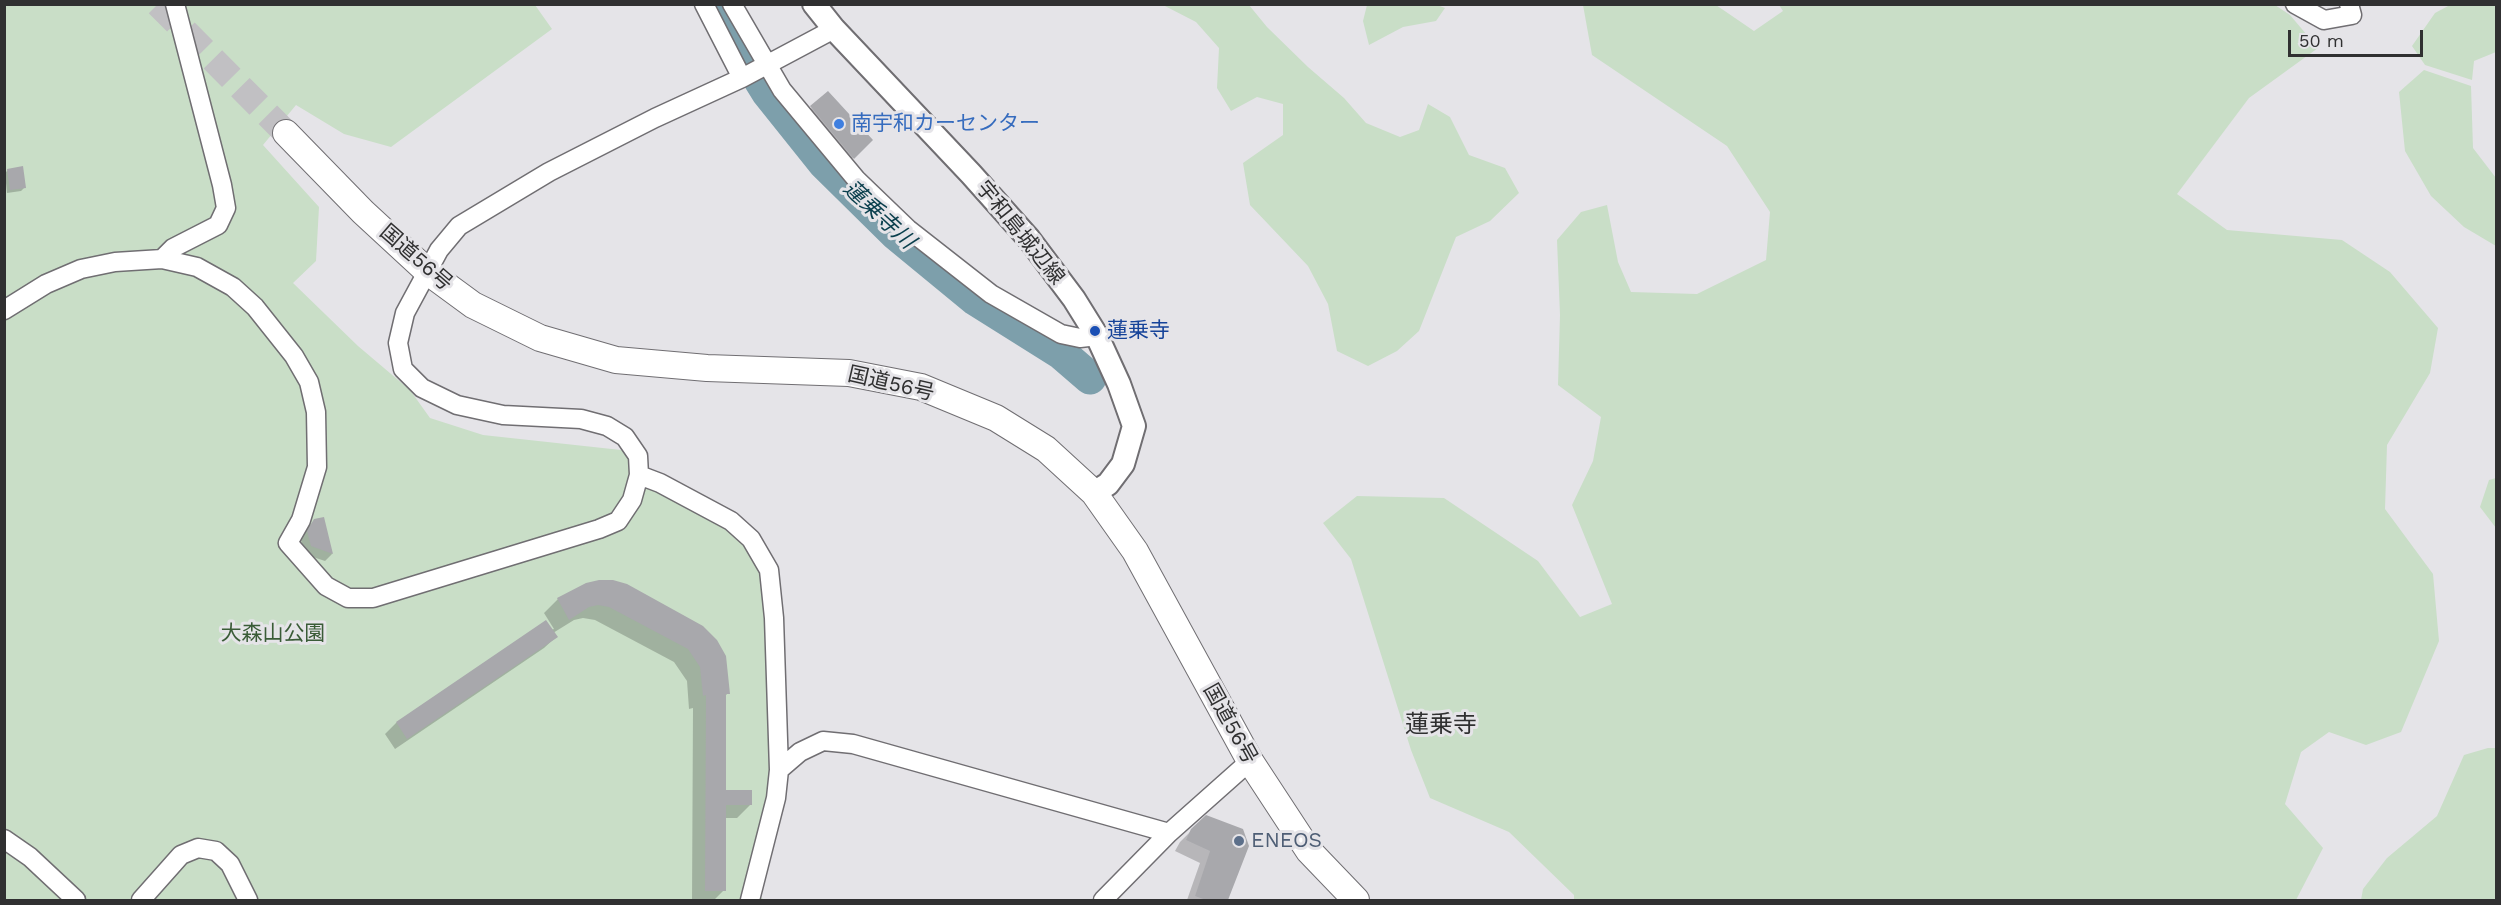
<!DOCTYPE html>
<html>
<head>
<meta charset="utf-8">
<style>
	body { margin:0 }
	#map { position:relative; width:2501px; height:905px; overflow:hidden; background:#e5e4e8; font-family:"Work Sans",sans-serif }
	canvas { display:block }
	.frame { position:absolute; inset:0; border:6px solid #303031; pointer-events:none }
	.scale { position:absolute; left:2288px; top:30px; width:135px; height:27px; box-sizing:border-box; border:3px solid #303031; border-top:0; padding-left:8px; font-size:18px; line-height:21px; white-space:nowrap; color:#303031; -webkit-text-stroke:4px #e5e4e8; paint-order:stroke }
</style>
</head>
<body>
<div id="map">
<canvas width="2501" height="905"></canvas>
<div class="frame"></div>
<div class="scale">50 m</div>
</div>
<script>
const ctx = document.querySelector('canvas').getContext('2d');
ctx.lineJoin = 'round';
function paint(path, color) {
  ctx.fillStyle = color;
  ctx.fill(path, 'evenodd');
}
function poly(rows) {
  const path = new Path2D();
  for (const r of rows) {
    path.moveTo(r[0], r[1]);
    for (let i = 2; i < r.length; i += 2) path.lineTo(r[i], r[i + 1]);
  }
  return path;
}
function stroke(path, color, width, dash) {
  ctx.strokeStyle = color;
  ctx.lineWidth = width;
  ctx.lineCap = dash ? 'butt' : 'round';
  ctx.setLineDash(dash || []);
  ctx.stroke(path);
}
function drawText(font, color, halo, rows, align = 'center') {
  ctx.font = font + ' "Work Sans","Noto Sans JP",sans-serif';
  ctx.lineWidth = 6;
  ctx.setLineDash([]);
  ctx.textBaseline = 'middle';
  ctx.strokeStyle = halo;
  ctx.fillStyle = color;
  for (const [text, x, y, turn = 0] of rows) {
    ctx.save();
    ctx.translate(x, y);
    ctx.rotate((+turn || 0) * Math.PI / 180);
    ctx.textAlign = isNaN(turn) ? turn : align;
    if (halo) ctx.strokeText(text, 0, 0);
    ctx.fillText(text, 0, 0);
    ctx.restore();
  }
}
paint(poly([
	[5,5,535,5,552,29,391,147,344,134,296,105,263,145,319,207,316,261,293,283,358,346,410,390,430,418,483,435,621,450,638,456,639,475,731,521,769,570,779,770,752,893,765,900,5,900],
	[1163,5,1249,5,1267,27,1308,67,1344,98,1366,123,1400,137,1419,130,1428,104,1450,117,1469,155,1505,168,1519,193,1490,221,1456,237,1419,331,1397,351,1368,366,1337,351,1328,304,1308,266,1250,205,1243,163,1283,135,1283,104,1257,97,1231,111,1217,88,1219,48,1196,22],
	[1367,5,1437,5,1445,8,1436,21,1403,27,1369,45,1363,21],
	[1583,5,1716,5,1754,31,1783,11,1779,5,2275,5,2290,15,2318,48,2249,98,2177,194,2227,230,2342,240,2390,272,2438,328,2430,373,2387,445,2385,509,2433,574,2439,641,2401,732,2366,745,2329,732,2301,752,2285,804,2323,848,2296,900,1574,900,1574,895,1509,832,1430,798,1411,750,1351,559,1323,523,1357,496,1444,498,1538,561,1580,617,1612,604,1572,505,1593,461,1601,417,1558,385,1560,315,1557,240,1581,212,1607,205,1618,262,1631,292,1697,294,1766,260,1770,212,1727,146,1592,55],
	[2450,5,2496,5,2496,52,2474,61,2472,80,2425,65,2412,46,2435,13],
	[2424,70,2471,86,2473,148,2496,178,2496,246,2464,227,2431,196,2405,151,2399,92],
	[2496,478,2496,528,2480,507,2489,480],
	[2488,748,2496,748,2496,900,2361,900,2363,889,2387,858,2437,816,2464,755]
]), '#c9dec7');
paint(poly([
	[811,108,871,140,841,169,800,119],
	[8,170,24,188,21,191,7,193,5,173],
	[323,519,332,554,325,561,304,554,301,540,307,528,315,520],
	[586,585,702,627,728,693,725,696,724,791,751,804,737,818,724,818,724,890,714,900,692,900,693,708,689,709,687,681,674,662,595,620,583,618,574,620,553,633,556,637,544,648,395,749,385,734,396,723,546,622,551,630,554,629,544,613,558,599],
	[1192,830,1247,846,1227,900,1187,900,1200,863,1175,851,1180,842]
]), '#0003');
stroke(poly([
	[717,4,729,30,768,93,824,163,896,234,975,299,1061,353,1090,378]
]), '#7d9fab', 33);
paint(poly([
	[828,91,873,140,854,159,810,106],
	[23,166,26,188,10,190,7,169],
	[324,517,333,554,311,546,307,531,314,519],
	[599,580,613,580,627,584,703,626,717,640,726,656,730,694,726,694,726,790,752,790,752,805,726,805,726,891,705,891,706,695,703,696,700,667,688,649,609,607,598,605,589,607,569,620,557,598,586,583],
	[546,620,558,637,407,739,396,722],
	[1206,815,1243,829,1249,846,1228,900,1206,900,1195,896,1210,851,1186,840,1191,829]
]), '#a8a8ac');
stroke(poly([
	[158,4,286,133]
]), '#c1c0c3', 26, [26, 13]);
const minor = poly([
	[704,4,742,78],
	[732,4,782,90,856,179,908,229,991,294,1061,334,1080,338,1097,336],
	[2295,4,2324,20,2352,15,2349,4],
	[162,259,173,248,218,225,226,208,222,185,175,4],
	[4,310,46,284,81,269,115,262,162,259,197,267,233,287,255,307,294,356,309,382,316,412,317,467,301,520,288,543,326,586,348,598,373,598,599,529,618,521,632,500,639,475,638,456,625,437,607,426,581,419,503,415,457,405,422,388,403,369,398,343,405,313,439,250,459,226,549,172,655,118,742,78,834,29],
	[639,475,660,483,731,521,751,539,769,570,774,618,779,770,776,798,750,900],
	[779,770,800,752,823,741,853,744,1169,833],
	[4,839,30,857,76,900],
	[141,900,181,855,198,848,216,851,230,864,248,900],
	[1103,900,1169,833,1250,761]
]);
const major = poly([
	[814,4,834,29,971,174,1029,239,1074,299,1097,336,1119,384,1134,426,1123,464,1108,484,1094,493]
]);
const highway = poly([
	[286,133,363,212,428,272,473,305,540,338,616,360,707,368,849,373,921,387,996,418,1046,449,1094,493,1135,551,1250,761,1309,851,1356,900]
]);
stroke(minor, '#706e72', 21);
stroke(major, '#706e72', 26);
stroke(highway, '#706e72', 28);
stroke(minor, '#fff', 18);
stroke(major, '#fff', 22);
stroke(highway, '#fff', 26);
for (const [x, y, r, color] of [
	[839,124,6,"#3f7fe0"],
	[1095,331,6,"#1a4fb4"],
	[1239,841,6,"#5c6f8a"]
]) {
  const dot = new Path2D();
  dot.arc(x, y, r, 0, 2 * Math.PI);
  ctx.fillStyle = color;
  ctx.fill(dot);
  stroke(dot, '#e5e4e8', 2);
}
drawText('21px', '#366cbe', '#e5e4e8', [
	["南宇和カーセンター",851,124]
], 'left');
drawText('21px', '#303031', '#e5e4e8', [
	["宇和島城辺線",1020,233,51],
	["国道56号",416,258,41],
	["国道56号",891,384,13],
	["国道56号",1230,724,61]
]);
drawText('21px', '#164399', '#e5e4e8', [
	["蓮乗寺",1107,331]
], 'left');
drawText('21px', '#3a5c37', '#e5e4e8', [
	["大森山公園",273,634]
]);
drawText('21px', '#4e5e75', '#e5e4e8', [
	["ENEOS",1251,841]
], 'left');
drawText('italic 22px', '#093e4c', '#e5e4e8', [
	["蓮乗寺川",879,215,43]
]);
drawText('24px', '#303031', '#e5e4e8', [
	["蓮乗寺",1441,725]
]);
</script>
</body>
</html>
